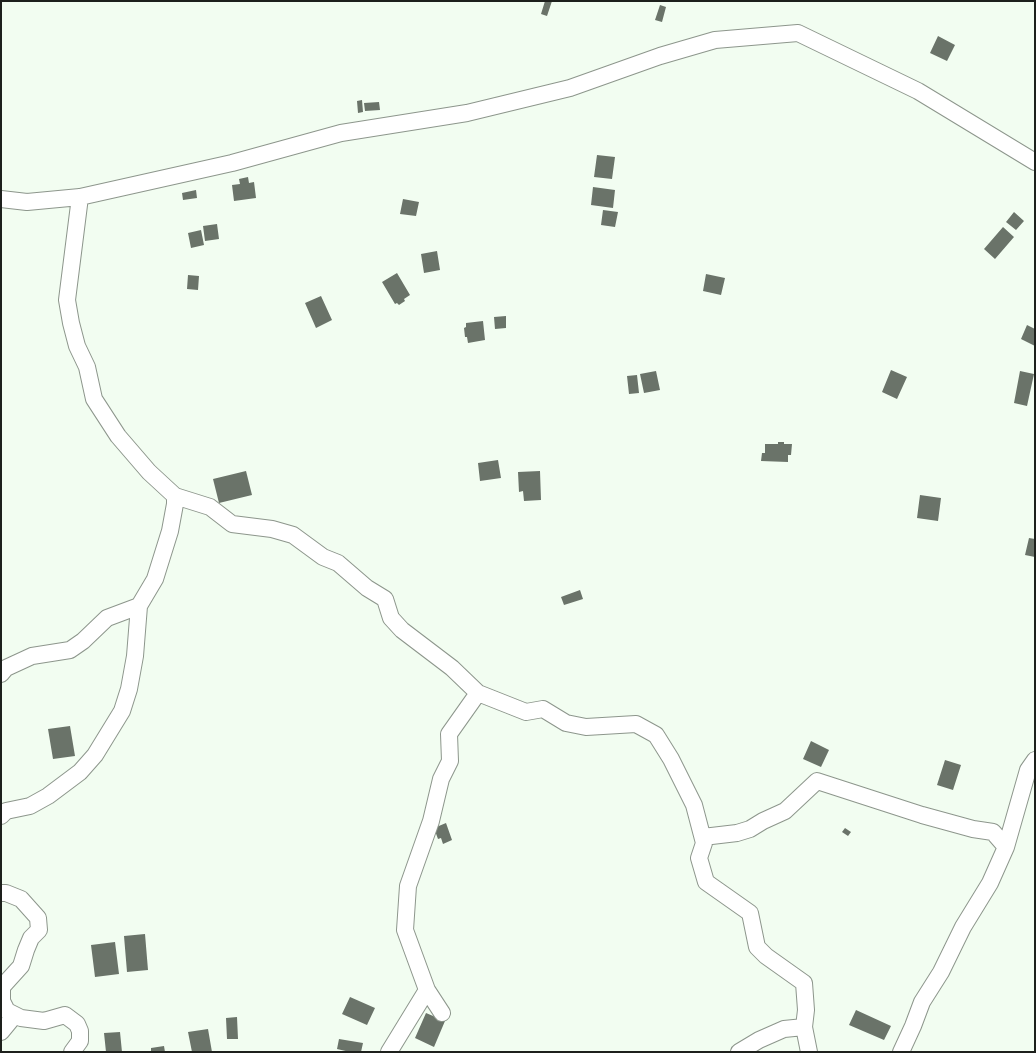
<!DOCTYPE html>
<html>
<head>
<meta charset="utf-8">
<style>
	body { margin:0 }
	#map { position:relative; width:1036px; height:1053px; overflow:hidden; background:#f2fdf1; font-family:"Alegreya Sans",sans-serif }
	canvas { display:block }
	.frame { position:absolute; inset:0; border:2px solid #1d201c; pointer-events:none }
</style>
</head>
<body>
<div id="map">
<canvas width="1036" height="1053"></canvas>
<div class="frame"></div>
</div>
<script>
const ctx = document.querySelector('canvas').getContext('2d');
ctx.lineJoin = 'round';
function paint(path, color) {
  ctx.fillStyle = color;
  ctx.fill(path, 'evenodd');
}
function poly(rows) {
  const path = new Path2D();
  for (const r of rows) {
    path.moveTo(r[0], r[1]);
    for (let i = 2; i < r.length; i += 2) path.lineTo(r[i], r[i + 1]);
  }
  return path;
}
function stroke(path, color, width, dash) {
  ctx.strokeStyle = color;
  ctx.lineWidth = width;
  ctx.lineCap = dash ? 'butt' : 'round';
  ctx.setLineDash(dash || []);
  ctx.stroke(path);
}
paint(poly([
	[545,1,552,1,547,16,541,14],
	[660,5,666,7,662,22,655,20],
	[938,36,955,45,947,61,930,53],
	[362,100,363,112,358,113,357,101],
	[379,102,380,110,365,111,364,103],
	[597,155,615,157,612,179,594,177],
	[248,177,249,183,254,182,256,198,234,201,232,185,240,184,239,179],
	[593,187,615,190,613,208,591,205],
	[196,190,197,198,183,200,182,193],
	[403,199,419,202,416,216,400,214],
	[603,210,618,212,615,227,601,225],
	[1014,212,1024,221,1016,230,1006,222],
	[217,224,219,239,205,241,203,226],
	[1003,227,1014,237,995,259,984,249],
	[201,230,204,245,191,248,188,233],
	[437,251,440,270,424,273,421,254],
	[397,273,410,295,404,299,405,301,399,305,397,303,395,304,382,282],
	[706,274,725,278,721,295,703,291],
	[188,275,199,276,198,290,187,289],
	[321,296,332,320,316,328,305,303],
	[506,316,506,328,495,329,494,317],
	[483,321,485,340,468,343,467,337,465,337,464,328,466,327,466,323],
	[1027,325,1035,329,1035,346,1021,339],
	[891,370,907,377,897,399,882,392],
	[656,371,660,390,644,393,640,374],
	[1020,371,1034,374,1027,406,1014,403],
	[637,375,639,393,629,394,627,376],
	[778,442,784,442,784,444,792,444,791,455,788,455,788,462,761,461,762,453,765,453,765,444,778,444],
	[498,460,501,478,480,481,478,463],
	[246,471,252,495,219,503,213,479],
	[540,471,541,500,524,501,523,491,519,492,518,472],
	[920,495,941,498,938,521,917,518],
	[1029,538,1035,539,1035,557,1025,555],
	[580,590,583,599,564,605,561,597],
	[70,726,75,756,53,759,48,729],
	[811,741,829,750,821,767,803,759],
	[945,760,961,765,953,790,937,785],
	[446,823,452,840,443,844,441,838,438,839,434,828],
	[845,828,851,832,848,836,842,832],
	[145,934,148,970,127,972,124,936],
	[115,942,119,974,95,977,91,945],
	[350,997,375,1008,367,1025,342,1014],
	[856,1010,891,1026,884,1040,849,1025],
	[426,1013,445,1021,434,1047,415,1038],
	[237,1017,238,1039,227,1039,226,1018],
	[208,1029,212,1052,192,1052,188,1032],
	[120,1032,122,1052,106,1052,104,1033],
	[339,1039,363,1043,361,1052,350,1052,337,1049],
	[164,1046,165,1052,151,1052,151,1048]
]), '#6a7369');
const minor = poly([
	[1,199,27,202,80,197,232,163,341,133,467,113,570,88,660,56,715,40,798,33,918,91,1035,162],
	[175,496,210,507,232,524,272,529,293,535,323,557,338,563,367,588,385,599,391,618,402,630,452,668,478,693,526,712,543,709,566,723,586,727,636,724,656,735,671,759,694,805,704,843,699,858,706,882,750,913,757,947,766,956,804,983,806,1010,804,1027,809,1052],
	[1,674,6,668,32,656,70,650,83,641,107,618,139,606],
	[1,816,6,811,30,806,48,796,80,772,95,755,122,711,129,689,135,656,139,606,155,579,170,531,175,504,175,496,149,472,118,436,94,399,87,367,77,346,71,323,67,300,80,197],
	[703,837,737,833,750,829,763,821,785,811,817,781,922,815,973,829,993,832,1006,847],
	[1,893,6,893,21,899,38,918,39,930,31,938,26,950,21,966,2,987,2,1001,7,1011,21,1018,44,1021,65,1015,77,1024,80,1031,80,1041,72,1052],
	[442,1013,427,990,405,930,408,886,431,821,441,779,450,761,449,734,478,693],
	[1,1032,15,1015],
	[389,1052,427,990],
	[739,1052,759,1040,784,1029,804,1027],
	[901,1052,913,1026,922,1002,941,972,963,927,990,883,1006,847,1028,770,1035,760]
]);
stroke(minor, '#8d968c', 18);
stroke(minor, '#fff', 16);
</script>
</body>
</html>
